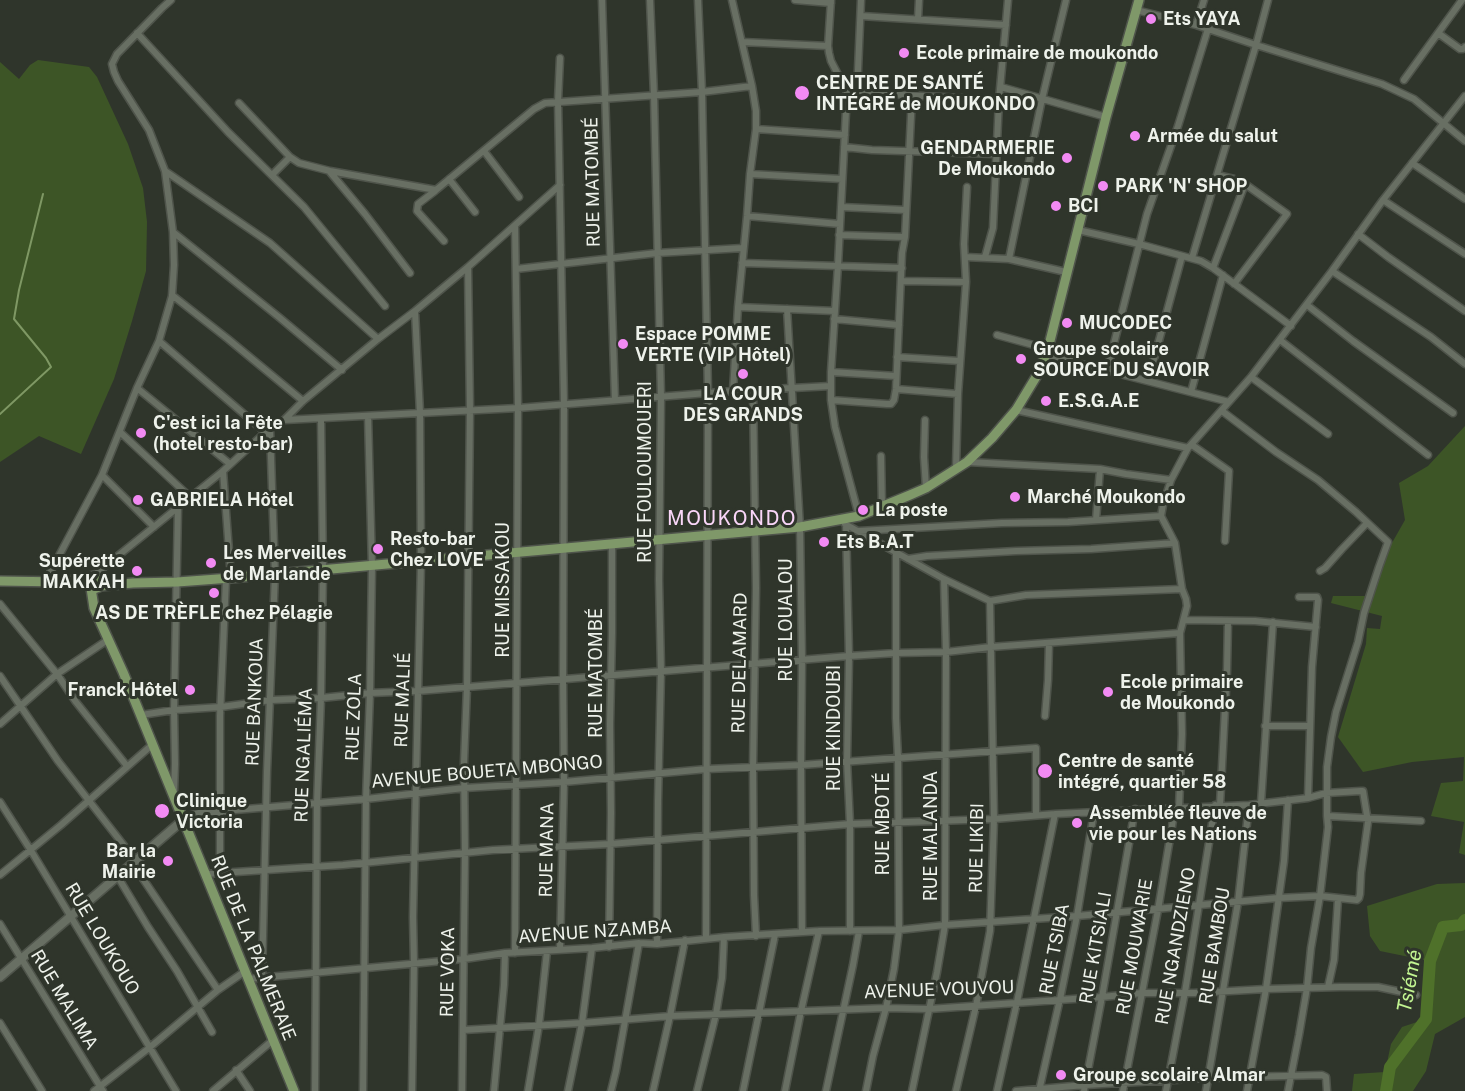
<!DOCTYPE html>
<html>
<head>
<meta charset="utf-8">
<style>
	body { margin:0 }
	canvas { display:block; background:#2f352b }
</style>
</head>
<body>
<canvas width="1465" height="1091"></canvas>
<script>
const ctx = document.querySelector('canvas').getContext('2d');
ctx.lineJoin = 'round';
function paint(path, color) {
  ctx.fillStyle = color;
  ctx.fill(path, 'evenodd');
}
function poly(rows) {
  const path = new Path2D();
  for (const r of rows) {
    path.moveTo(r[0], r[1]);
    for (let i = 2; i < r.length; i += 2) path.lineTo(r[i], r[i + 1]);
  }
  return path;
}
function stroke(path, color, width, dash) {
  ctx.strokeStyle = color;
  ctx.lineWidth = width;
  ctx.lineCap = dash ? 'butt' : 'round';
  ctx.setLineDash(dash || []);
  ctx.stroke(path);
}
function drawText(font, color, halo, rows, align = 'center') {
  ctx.font = font + ' "Public Sans",sans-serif';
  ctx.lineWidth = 6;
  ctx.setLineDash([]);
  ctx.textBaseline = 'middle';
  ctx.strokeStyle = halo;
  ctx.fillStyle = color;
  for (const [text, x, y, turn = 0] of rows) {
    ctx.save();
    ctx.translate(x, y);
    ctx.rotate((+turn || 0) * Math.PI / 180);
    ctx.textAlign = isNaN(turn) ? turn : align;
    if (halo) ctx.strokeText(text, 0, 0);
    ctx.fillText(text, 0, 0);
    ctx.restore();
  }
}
paint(poly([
	[38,60,89,67,97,77,128,144,143,188,147,222,146,271,132,321,114,379,81,454,39,436,0,462,0,62,19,79,30,65],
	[1465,426,1465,855,1459,853,1464,822,1431,816,1441,783,1463,781,1464,757,1412,762,1363,772,1338,737,1366,644,1367,628,1380,629,1382,616,1331,603,1333,596,1373,596,1380,564,1405,520,1399,483,1428,466],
	[1465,883,1465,1017,1435,1034,1426,1071,1413,1091,1352,1091,1354,1074,1385,1072,1391,1044,1402,1027,1426,1019,1429,961,1380,951,1370,936,1367,906,1437,884]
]), '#3d5526');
stroke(poly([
	[0,414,51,367,46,358,14,319,19,290,43,194]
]), '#7f9864', 2);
stroke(poly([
	[1386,1091,1390,1067,1426,1019,1430,961,1443,927,1461,925,1465,920]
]), '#4f712a', 12);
const street = poly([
	[602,0,615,400],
	[650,0,654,95,661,397,659,580,661,671,658,801,657,944],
	[698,0,702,92,708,394,706,939],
	[732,0,752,86,756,111,756,129,750,174,747,216,738,307,733,391],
	[795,0,831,3],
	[831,0,828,46,829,53,831,61,847,92,838,265,831,372,831,400,835,427,859,516],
	[1136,10,1196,25,1256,45,1382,84,1414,99,1465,141],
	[861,16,1006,25],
	[918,19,919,0],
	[1196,25,1204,0],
	[137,33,228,132,304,207,385,306],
	[1438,33,1460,49,1463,49,1465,47],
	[742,42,828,46],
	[560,58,558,101,564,404,563,679,564,782,560,949],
	[1404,80,1462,0],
	[1001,87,1106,117],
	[847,92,999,100],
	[857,93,861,0],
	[239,103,290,157,299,163,330,171,436,190,534,109,545,103,702,92,752,86],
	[756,129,845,135],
	[844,147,872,150,996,154],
	[484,151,519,197],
	[1412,163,1465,199],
	[165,171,270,243,378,339],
	[330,172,365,214,410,273],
	[750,174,842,179],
	[272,175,290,157],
	[1217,175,1234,179,1245,184,1287,214,1234,284],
	[449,179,475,212],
	[435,191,418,204,417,211,444,241],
	[1383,200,1465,254],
	[841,207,906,210],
	[747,216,840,224],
	[1078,230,1139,244,1201,261,1213,268,1291,326],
	[173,232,280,318,342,370],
	[1358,234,1388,257,1465,311],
	[839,235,905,237],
	[965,257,1009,259,1066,272],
	[985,257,993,228,999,100,1008,0],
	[1192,258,1256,45,1268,0],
	[1009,259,1042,99,1066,0],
	[742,263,902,268],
	[1213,268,1245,184],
	[516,269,657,253,743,248],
	[1332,271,1431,337,1465,364],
	[901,281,966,282],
	[172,295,228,339,303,401],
	[1307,305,1353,341,1453,413],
	[738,307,835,311],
	[787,309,800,527,802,660,801,765,802,932],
	[834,319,899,325],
	[997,335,1048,349],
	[1280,340,1428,455],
	[159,341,266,433],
	[1046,355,1229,402],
	[897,357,960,361],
	[1107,371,1147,214,1178,126,1208,29],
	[831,372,896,376],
	[1251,377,1328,434],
	[1148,381,1182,256],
	[137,388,230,464],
	[896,389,958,394],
	[753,390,756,588,753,767,754,895,756,936],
	[1191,392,1223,275],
	[831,400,887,404,891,404,894,400,896,389,902,253,905,237,912,96],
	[1016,410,1188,448],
	[1222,411,1276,452,1318,480,1356,512,1388,542,1379,567,1364,613,1358,642,1336,712,1331,737,1327,767,1327,816,1328,827,1320,896,1311,948,1307,988,1299,1035,1288,1091],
	[284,420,518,408,733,391,831,386],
	[925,420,924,457,926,488],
	[120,432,191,498],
	[1192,445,1229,471,1225,541],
	[881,456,882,507],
	[968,462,1100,469,1126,474,1171,480],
	[956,468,958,394,966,282,964,244,967,187],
	[223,471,231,578],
	[102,475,154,527],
	[1096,520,1100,469],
	[845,524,944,579,990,601,1026,595,1182,589],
	[846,525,849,656,847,761,850,824,850,931],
	[859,531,1002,523,1068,522,1161,516],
	[908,559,927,556,1016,551,1091,549,1175,543],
	[1320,571,1325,568,1342,549,1367,523],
	[93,576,223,471,270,428,284,420,303,401,378,339,415,311,468,267,560,185],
	[45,582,102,475,137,388,159,341,172,296,174,265,173,232,165,171,149,130,118,81,114,72,112,64,117,54,162,8,171,0],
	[1299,597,1317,597,1318,600,1312,667,1308,798],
	[0,604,57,674,76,702,127,766],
	[1184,620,1255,621,1316,627],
	[0,676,58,761,136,861],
	[141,715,174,710,221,707,271,700,321,698,370,693,418,691,849,656,896,653,946,652,991,647,1180,633],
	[1045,716,1048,680,1049,643],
	[0,724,57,674,109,639],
	[1265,726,1310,726],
	[174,792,175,764,174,710,178,508],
	[0,802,30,849,176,1091],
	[1261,803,1273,622],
	[1220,805,1227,670,1228,621],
	[1179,808,1182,734,1180,633,1187,606,1186,599,1182,589,1175,543,1161,516,1163,505,1171,480,1188,448,1251,377,1332,271,1383,200,1465,96],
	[1327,816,1421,821],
	[183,820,188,816,199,813,366,799,464,788,564,782,707,769,801,765,1036,748,1036,815],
	[133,864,218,990],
	[205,874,343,865,493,850,610,844,850,824,994,819,1055,814,1249,805,1308,798,1326,793,1361,791,1363,791,1368,822,1361,873,1360,894,1359,898,1357,900,1320,896,1278,898,1077,916,945,925,899,930,819,931,724,937,657,944,639,943,592,948,505,953,464,959,247,979],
	[220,874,220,716,226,579],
	[0,875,61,825,153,744],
	[118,877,148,927,177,971,212,1032],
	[0,924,103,1091],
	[609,947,611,813,610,724,612,633,612,543],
	[515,953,518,408,515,226],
	[262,977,267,771,275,574,270,429],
	[1328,987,1334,960,1338,899],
	[0,1023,42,1091],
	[463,1030,582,1023,670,1016,886,1008,929,1009,1102,997,1142,993,1194,993,1266,989,1340,987,1378,987,1416,995],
	[236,1070,250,1091],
	[94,1091,149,1048,218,990,244,972],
	[213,1091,273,1040],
	[315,1091,317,803,321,698,323,570,321,419],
	[363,1091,366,799,370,693,372,566,368,416],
	[412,1091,414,963,413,917,421,561,420,413,415,311],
	[462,1091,465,853,464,762,467,687,470,410,468,267],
	[494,1091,504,985,505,953],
	[528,1091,539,1025,547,951],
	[568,1091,582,1023,592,948],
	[611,1091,616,1071,639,943],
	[653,1091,670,1016,685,940],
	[697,1091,716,1014,722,978,724,937],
	[743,1091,775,935],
	[785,1091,801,1011,819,931],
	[826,1091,853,965,859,931],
	[866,1091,873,1056,886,1008,894,969,899,930,898,758,896,718,896,553],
	[912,1091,937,972,945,925,946,652,944,579],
	[956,1091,976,1006,990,931,994,819,990,601],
	[997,1091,1017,1002,1055,814],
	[1016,1091,1085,1085,1208,1078,1322,1075,1326,1077,1327,1091],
	[1039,1091,1060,999,1077,916,1094,812],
	[1084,1091,1102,997,1135,809],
	[1123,1091,1158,910,1175,808],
	[1166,1091,1185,992,1215,805],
	[1206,1091,1238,902,1249,805],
	[1247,1091,1266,989,1284,861,1288,800]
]);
const secondary = poly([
	[0,977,183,820]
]);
const primary = poly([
	[0,581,63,582,95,576,98,578,101,581,99,587,94,589,90,587,88,582,90,578],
	[100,586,133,583,177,582,231,578,800,527,859,516,910,495,926,488,967,462,992,438,1016,410,1039,372,1048,349,1106,117,1139,0],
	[91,588,94,608,123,672,294,1091]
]);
stroke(street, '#4f544b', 9);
stroke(secondary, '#4f544b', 11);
stroke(primary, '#4f544b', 12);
stroke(street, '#686f63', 6);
stroke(secondary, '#686f63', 8);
stroke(primary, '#7f9869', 9);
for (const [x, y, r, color] of [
	[1151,19,6,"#f28af3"],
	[904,53,6,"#f28af3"],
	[802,93,8,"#f28af3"],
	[1135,136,6,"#f28af3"],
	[1067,158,6,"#f28af3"],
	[1103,186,6,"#f28af3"],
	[1056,206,6,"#f28af3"],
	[1067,323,6,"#f28af3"],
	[623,344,6,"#f28af3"],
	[1021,359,6,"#f28af3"],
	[743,374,6,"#f28af3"],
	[1046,401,6,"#f28af3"],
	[141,433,6,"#f28af3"],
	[1015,497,6,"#f28af3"],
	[138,500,6,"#f28af3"],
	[863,510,6,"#f28af3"],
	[824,542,6,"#f28af3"],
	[378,549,6,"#f28af3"],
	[211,563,6,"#f28af3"],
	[137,571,6,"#f28af3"],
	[214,593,6,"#f28af3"],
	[190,690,6,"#f28af3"],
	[1108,692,6,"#f28af3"],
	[1045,771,8,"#f28af3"],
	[162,811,8,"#f28af3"],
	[1077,823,6,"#f28af3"],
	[168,861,6,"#f28af3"],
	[1061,1075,6,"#f28af3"]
]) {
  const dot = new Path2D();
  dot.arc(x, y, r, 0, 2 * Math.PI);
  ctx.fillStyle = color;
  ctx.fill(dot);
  stroke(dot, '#2f352b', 2);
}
drawText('bold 18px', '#eef2eb', '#2f352b', [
	["Ets YAYA",1163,19],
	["Ecole primaire de moukondo",916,53],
	["CENTRE DE SANTÉ",816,83],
	["INTÉGRÉ de MOUKONDO",816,104],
	["Armée du salut",1147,136],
	["GENDARMERIE",1055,148,"right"],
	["De Moukondo",1055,169,"right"],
	["PARK 'N' SHOP",1115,186],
	["BCI",1068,206],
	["MUCODEC",1079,323],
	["Espace POMME",635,334],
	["VERTE (VIP Hôtel)",635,355],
	["Groupe scolaire",1033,349],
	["SOURCE DU SAVOIR",1033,370],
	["LA COUR",743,394,"center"],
	["DES GRANDS",743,415,"center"],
	["E.S.G.A.E",1058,401],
	["C'est ici la Fête",153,423],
	["(hotel resto-bar)",153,444],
	["Marché Moukondo",1027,497],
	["GABRIELA Hôtel",150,500],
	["La poste",875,510],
	["Resto-bar",390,539],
	["Chez LOVE",390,560],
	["Ets B.A.T",836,542],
	["Les Merveilles",223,553],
	["de Marlande",223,574],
	["Supérette",125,561,"right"],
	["MAKKAH",125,582,"right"],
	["AS DE TRÈFLE chez Pélagie",214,613,"center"],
	["Ecole primaire",1120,682],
	["de Moukondo",1120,703],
	["Franck Hôtel",178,690,"right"],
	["Centre de santé",1058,761],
	["intégré, quartier 58",1058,782],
	["Clinique",176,801],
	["Victoria",176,822],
	["Assemblée fleuve de",1089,813],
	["vie pour les Nations",1089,834],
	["Bar la",156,851,"right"],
	["Mairie",156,872,"right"],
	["Groupe scolaire Almar",1073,1075]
], 'left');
drawText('18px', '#eef2eb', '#2f352b', [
	["RUE MATOMBÉ",593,182,-91],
	["RUE FOULOUMOUERI",645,472,-90],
	["RUE MISSAKOU",503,590,-90],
	["RUE LOUALOU",786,620,-90],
	["RUE DELAMARD",740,663,-89],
	["RUE MATOMBÉ",596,673,-90],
	["RUE MALIÉ",403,700,-88],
	["RUE BANKOUA",255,702,-88],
	["RUE ZOLA",354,717,-88],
	["RUE KINDOUBI",834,728,-90],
	["RUE NGALIÉMA",304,755,-88],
	["AVENUE BOUETA MBONGO",487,772,-5],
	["RUE MBOTÉ",883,824,-90],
	["RUE MALANDA",931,836,-90],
	["RUE LIKIBI",977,848,-89],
	["RUE MANA",547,850,-89],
	["AVENUE NZAMBA",595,932,-4],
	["RUE LOUKOUO",102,939,59],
	["RUE NGANDZIENO",1176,946,-80],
	["RUE BAMBOU",1215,946,-81],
	["RUE MOUWARIE",1135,947,-80],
	["RUE DE LA PALMERAIE",253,948,68],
	["RUE KITSIALI",1096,948,-80],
	["RUE TSIBA",1055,949,-79],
	["RUE VOKA",448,972,-89],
	["AVENUE VOUVOU",939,990,-2],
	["RUE MALIMA",64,1000,59]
]);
ctx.letterSpacing = '1.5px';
drawText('20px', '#fad6f9', '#2f352b', [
	["MOUKONDO",732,519]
]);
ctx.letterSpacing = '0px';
drawText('italic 20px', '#c2f592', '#2f352b', [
	["Tsiémé",1410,981,-80]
]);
</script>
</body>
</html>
